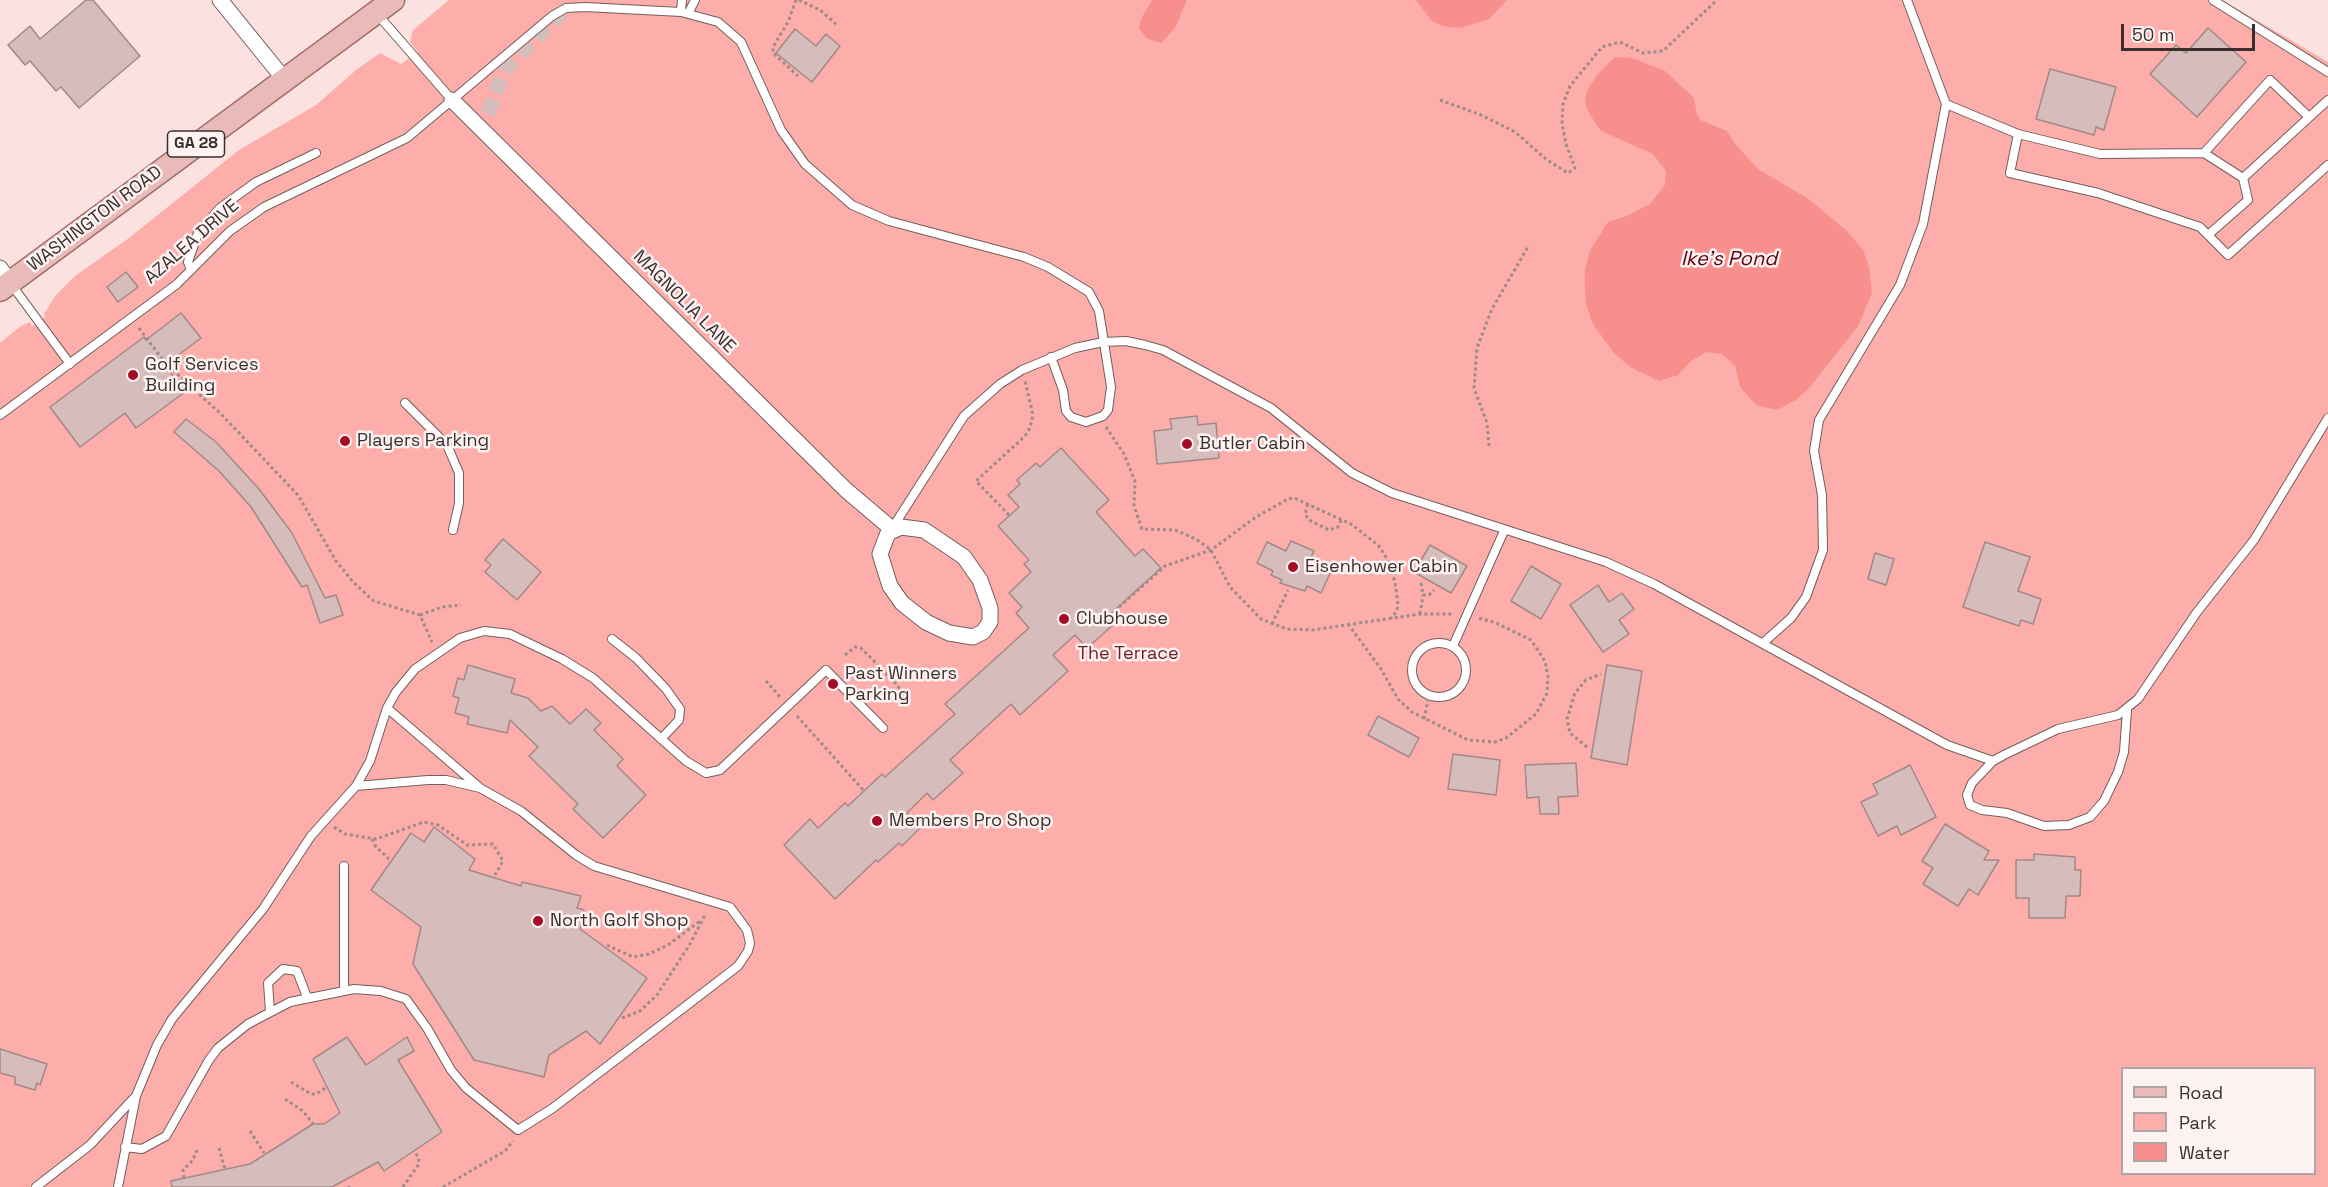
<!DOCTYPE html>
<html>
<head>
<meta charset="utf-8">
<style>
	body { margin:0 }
	#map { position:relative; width:2328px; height:1187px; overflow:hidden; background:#fbe2e0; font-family:"Space Grotesk",sans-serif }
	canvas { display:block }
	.legend { position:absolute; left:2121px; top:1067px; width:195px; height:108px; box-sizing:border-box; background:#fef3f2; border:2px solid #afa5a4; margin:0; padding:8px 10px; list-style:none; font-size:18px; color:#392f2e }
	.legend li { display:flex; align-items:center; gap:12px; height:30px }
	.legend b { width:30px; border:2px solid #afa5a4 }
	.scale { position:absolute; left:2121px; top:24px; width:134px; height:27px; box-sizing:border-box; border:3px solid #392f2e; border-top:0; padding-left:8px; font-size:18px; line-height:21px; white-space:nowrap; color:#392f2e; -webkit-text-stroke:4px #fef3f2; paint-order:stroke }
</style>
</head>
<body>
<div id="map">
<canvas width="2328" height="1187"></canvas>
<ul class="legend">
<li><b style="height:8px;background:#e8bbb9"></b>Road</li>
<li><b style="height:16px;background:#fdadaa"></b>Park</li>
<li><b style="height:16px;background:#f78f8c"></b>Water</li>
</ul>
<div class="scale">50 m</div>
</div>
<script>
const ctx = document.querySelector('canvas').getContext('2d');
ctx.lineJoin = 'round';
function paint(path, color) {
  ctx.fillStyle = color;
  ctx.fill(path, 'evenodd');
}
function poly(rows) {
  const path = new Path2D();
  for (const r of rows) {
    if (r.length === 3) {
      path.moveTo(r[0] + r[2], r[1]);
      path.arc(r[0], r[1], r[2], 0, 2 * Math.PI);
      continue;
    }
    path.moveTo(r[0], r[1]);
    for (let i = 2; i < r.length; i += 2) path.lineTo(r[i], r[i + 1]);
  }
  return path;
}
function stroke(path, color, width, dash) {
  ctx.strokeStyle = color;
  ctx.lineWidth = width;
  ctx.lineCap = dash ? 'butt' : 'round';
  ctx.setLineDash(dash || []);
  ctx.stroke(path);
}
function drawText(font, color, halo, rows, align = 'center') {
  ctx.font = font + ' "Space Grotesk",sans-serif';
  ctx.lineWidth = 5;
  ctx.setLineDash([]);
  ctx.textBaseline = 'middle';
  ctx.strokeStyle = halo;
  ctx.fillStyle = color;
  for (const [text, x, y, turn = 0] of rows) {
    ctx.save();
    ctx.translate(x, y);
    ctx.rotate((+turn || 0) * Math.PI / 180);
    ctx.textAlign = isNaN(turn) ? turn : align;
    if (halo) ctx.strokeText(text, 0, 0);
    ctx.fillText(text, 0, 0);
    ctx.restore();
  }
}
paint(poly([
	[449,0,2222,0,2328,62,2328,1187,0,1187,0,343,21,326,30,322,32,327,45,317,44,314,56,295,75,276,129,238,239,150,316,105,356,70,380,53,401,64,418,52,410,42,413,30],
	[2122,1068,2314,1068,2314,1174,2122,1174]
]), '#fdadaa');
paint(poly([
	[1152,0,1187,0,1175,28,1161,43,1146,38,1139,28,1141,19],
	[1416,0,1507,0,1489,19,1460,28,1443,26,1432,21],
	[1615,57,1632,58,1665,71,1694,98,1697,115,1700,120,1727,131,1735,144,1758,169,1810,200,1847,231,1863,250,1869,267,1872,293,1858,326,1810,387,1796,400,1777,410,1756,405,1740,387,1735,366,1722,354,1706,352,1691,361,1678,375,1659,381,1630,367,1614,353,1593,324,1586,304,1585,287,1585,269,1590,251,1608,222,1629,215,1650,204,1665,185,1666,171,1653,154,1601,131,1589,113,1585,102,1587,91,1597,75]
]), '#f78f8c');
const building = poly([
	[86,0,93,0,140,56,79,108,61,87,56,91,30,61,25,65,8,45,30,26,40,39,86,0],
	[2208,28,2246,62,2197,117,2150,74,2176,45,2186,53,2208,28],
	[795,29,816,46,826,34,840,46,812,82,776,53,795,29],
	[2050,69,2116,87,2104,130,2096,127,2094,135,2036,119,2050,69],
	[126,272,138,287,118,302,107,287,126,272],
	[181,313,201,338,165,365,185,392,136,428,125,413,80,447,50,407,144,337,146,340,181,313],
	[1197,416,1198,425,1216,423,1219,458,1157,464,1154,431,1172,429,1170,419,1197,416],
	[186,419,216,442,259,489,292,533,325,598,336,595,343,615,320,623,307,585,302,587,251,507,219,471,174,432,186,419],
	[1061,448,1109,500,1096,512,1135,556,1143,549,1161,568,1106,618,1113,625,1087,648,1075,635,1053,655,1068,671,1020,715,1011,704,950,760,963,773,933,800,927,793,907,813,921,827,902,846,899,843,878,862,876,860,835,899,784,845,810,819,818,828,845,803,848,806,882,774,885,777,955,714,945,704,1029,628,1016,613,1022,607,1009,593,1031,572,1024,564,1029,560,998,526,1019,507,1008,495,1020,484,1017,480,1036,463,1040,467,1061,448],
	[503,539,541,572,517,600,485,572,491,565,485,560,503,539],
	[1291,541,1314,551,1309,561,1331,571,1321,593,1307,586,1305,591,1280,583,1282,580,1271,575,1273,571,1257,563,1267,542,1286,551,1291,541],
	[1985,542,2030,557,2018,591,2041,599,2033,624,2021,620,2019,626,1963,607,1985,542],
	[1430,545,1467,566,1451,593,1414,572,1430,545],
	[1875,553,1894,559,1886,585,1868,579,1875,553],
	[1531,566,1561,584,1541,619,1511,601,1531,566],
	[1598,585,1609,602,1622,593,1634,609,1619,620,1629,634,1603,652,1570,605,1598,585],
	[468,665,515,679,511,693,528,698,541,711,552,706,570,724,586,709,601,723,594,730,623,759,617,766,646,795,603,838,573,809,578,804,529,756,538,747,510,720,507,733,467,724,469,717,455,713,459,698,453,696,458,678,464,680,468,665],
	[1607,665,1642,671,1627,765,1591,758,1607,665],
	[1378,716,1419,738,1409,757,1368,735,1378,716],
	[1453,754,1500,760,1496,795,1448,789,1453,754],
	[1576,763,1578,796,1558,797,1559,814,1540,814,1539,797,1527,798,1525,765,1576,763],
	[1910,765,1936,817,1901,835,1897,826,1878,836,1861,802,1878,794,1873,784,1910,765],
	[1945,824,1989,851,1984,860,1999,860,1978,895,1969,889,1958,906,1923,884,1933,868,1922,861,1945,824],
	[434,827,475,859,469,870,521,886,522,882,581,896,577,908,584,910,580,929,647,978,600,1044,586,1031,549,1055,544,1077,474,1060,413,964,421,927,371,890,411,833,424,842,434,827],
	[2034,854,2075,857,2075,870,2081,870,2080,896,2066,896,2065,918,2029,918,2029,898,2016,898,2016,860,2034,860,2034,854],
	[347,1037,366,1065,407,1037,414,1051,398,1060,442,1132,384,1171,378,1162,332,1187,172,1187,171,1181,250,1164,313,1124,324,1124,340,1113,313,1059,347,1037],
	[0,1049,47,1064,40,1085,37,1083,35,1090,15,1084,15,1077,0,1073,0,1049]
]);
paint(building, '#d6bdbc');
stroke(building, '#a18988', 1.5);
stroke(poly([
	[488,114,504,70,566,8]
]), '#d4bebc', 15, [15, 8]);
const lane = poly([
	[2213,0,2328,72],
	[681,12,718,22,741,42,781,130,805,164,852,205,889,221,1024,257,1048,267,1089,292,1099,311,1111,387,1108,410,1103,416,1086,422,1071,417,1066,411,1063,390,1051,357],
	[689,12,695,0],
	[378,15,452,100],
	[1946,104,2018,134,2100,154,2204,153,2243,178,2328,100],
	[2018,134,2010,173,2098,193,2200,227,2228,255,2328,165],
	[2204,153,2270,80,2309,117],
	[2208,235,2248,200,2243,178],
	[191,270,188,262,198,233,220,208,256,182,316,153],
	[11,284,70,364],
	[405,403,447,445,459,473,459,503,453,530],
	[0,415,177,284,230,231,264,207,407,138,552,16,566,8,585,7,681,12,682,0],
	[893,527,964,416,1000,384,1022,370,1075,348,1103,342,1126,341,1145,345,1163,350,1271,408,1352,473,1392,493,1606,562,1654,584,1947,745,1993,761],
	[612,639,636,658,666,689,680,709,679,720,661,739],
	[1439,670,27],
	[1763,643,1791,618,1806,597,1823,550,1822,495,1814,451,1819,420,1900,285,1923,224,1946,104,1907,0],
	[1453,646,1504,531],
	[387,708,479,787],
	[2127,710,2124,752,2118,772,2104,801,2090,817,2069,825,2044,826,2007,813,1982,810,1970,805,1967,795,1972,783,1993,761,2004,755,2058,729,2118,715,2138,699,2197,612,2254,540,2328,418],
	[344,991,344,866],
	[270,1011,268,983,283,969,297,971,307,997],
	[125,1147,142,1149,166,1136,209,1060,218,1048,248,1024,290,1002,354,989,381,991,406,999,427,1028,451,1070,466,1088,518,1130,553,1108,738,966,748,951,750,943,747,930,730,907,594,866,576,855,521,811,480,788,446,780,428,780,356,786],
	[36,1187,90,1145,134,1098],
	[118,1187,136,1096,157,1045,172,1019,263,909,311,836,356,786,370,761,387,708,396,692,415,669,460,638,484,631,510,634,562,659,593,678,686,761,706,773,720,770,826,670,883,728]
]);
const street = poly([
	[220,0,284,79],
	[452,100,846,490,892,529],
	[0,268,10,283],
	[901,527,924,530,964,557,980,580,990,608,990,622,983,632,973,637,949,633,926,622,902,603,890,586,880,554,888,533,901,527]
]);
const primary = poly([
	[0,290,393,0]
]);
stroke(lane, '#745e5c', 10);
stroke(street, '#745e5c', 17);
stroke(primary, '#a06c6a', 25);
stroke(poly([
	[796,0,788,22,773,47,773,53,798,76],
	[799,0,820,10,836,24],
	[1440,100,1481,115,1515,132,1547,160,1568,173,1575,168,1566,144,1562,123,1563,104,1570,86,1602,47,1620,42,1643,53,1663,51,1717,0],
	[139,328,166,364,221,414,298,495,336,561,354,583,374,601,420,615,432,642],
	[1106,427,1124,454,1135,481,1134,506,1142,529,1175,530,1196,539,1211,550,1230,587,1261,619,1287,629,1312,630,1420,614,1454,614],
	[1489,446,1487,423,1474,388,1477,348,1492,309,1529,245],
	[1308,504,1305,514,1309,520,1329,530,1338,527,1341,520],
	[1009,515,976,481,1025,436,1030,428,1033,415,1025,381],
	[1421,583,1423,595,1429,595,1434,590],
	[1420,614,1423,595],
	[420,615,442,607,461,605],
	[1110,615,1165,566,1211,550,1256,517,1288,499,1294,498,1351,524,1378,545,1385,555,1395,582,1398,604,1397,611,1391,618],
	[1272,624,1288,590],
	[1348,624,1381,669,1398,699,1412,712,1468,740,1495,742,1506,738,1536,714,1547,693,1548,677,1545,661,1531,640,1494,622,1478,618],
	[845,655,855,647,861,648,893,680,910,703],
	[766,681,780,697],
	[797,716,864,791],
	[1424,719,1429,696],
	[1587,747,1570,733,1567,719,1575,693,1586,680,1601,674],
	[334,827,345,834,376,839,424,822,438,825,467,845,493,844,503,861,495,875],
	[372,839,376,847,389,859],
	[607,945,633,957,649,954,668,945,700,921],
	[622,1018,640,1011,657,995,690,944,706,913],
	[291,1082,311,1094,316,1094,327,1087],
	[285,1099,303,1111,313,1124],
	[250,1131,264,1153],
	[219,1148,225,1169],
	[184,1178,183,1170,193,1160,197,1150],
	[349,1186,349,1187],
	[403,1187,418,1165,419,1158,414,1151],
	[443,1187,505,1151,513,1141]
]), '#9d8b8a', 3, [3, 3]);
stroke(lane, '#fff', 8);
stroke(street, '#fff', 15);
stroke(primary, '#e8bbb9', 22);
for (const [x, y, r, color] of [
	[133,375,6,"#a60d25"],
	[345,441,6,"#a60d25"],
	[1187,444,6,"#a60d25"],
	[1293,567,6,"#a60d25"],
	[1064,619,6,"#a60d25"],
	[833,684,6,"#a60d25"],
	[877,821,6,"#a60d25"],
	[538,921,6,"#a60d25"]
]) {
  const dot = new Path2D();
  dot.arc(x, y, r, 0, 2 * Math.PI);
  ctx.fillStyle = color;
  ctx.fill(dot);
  stroke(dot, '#fef3f2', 2);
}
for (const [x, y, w] of [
	[196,144,57]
]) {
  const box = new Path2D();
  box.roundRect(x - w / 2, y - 13, w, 26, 4.5);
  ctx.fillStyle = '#fef3f2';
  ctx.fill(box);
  stroke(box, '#392f2e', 1.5);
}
drawText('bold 16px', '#392f2e', null, [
	["GA 28",196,144]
]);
drawText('18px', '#392f2e', '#fef3f2', [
	["WASHINGTON ROAD",95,219,-37],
	["AZALEA DRIVE",192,242,-41],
	["MAGNOLIA LANE",684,302,45]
]);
drawText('18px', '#392f2e', '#fef3f2', [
	["Golf Services",145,365],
	["Building",145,386],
	["Players Parking",357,441],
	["Butler Cabin",1199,444],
	["Eisenhower Cabin",1305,567],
	["Clubhouse",1076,619],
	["Past Winners",845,674],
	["Parking",845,695],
	["Members Pro Shop",889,821],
	["North Golf Shop",550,921]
], 'left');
drawText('18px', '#73171e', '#fef3f2', [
	["The Terrace",1128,654]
]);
drawText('italic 20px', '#5e000d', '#fef3f2', [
	["Ike's Pond",1729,260]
]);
</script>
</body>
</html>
